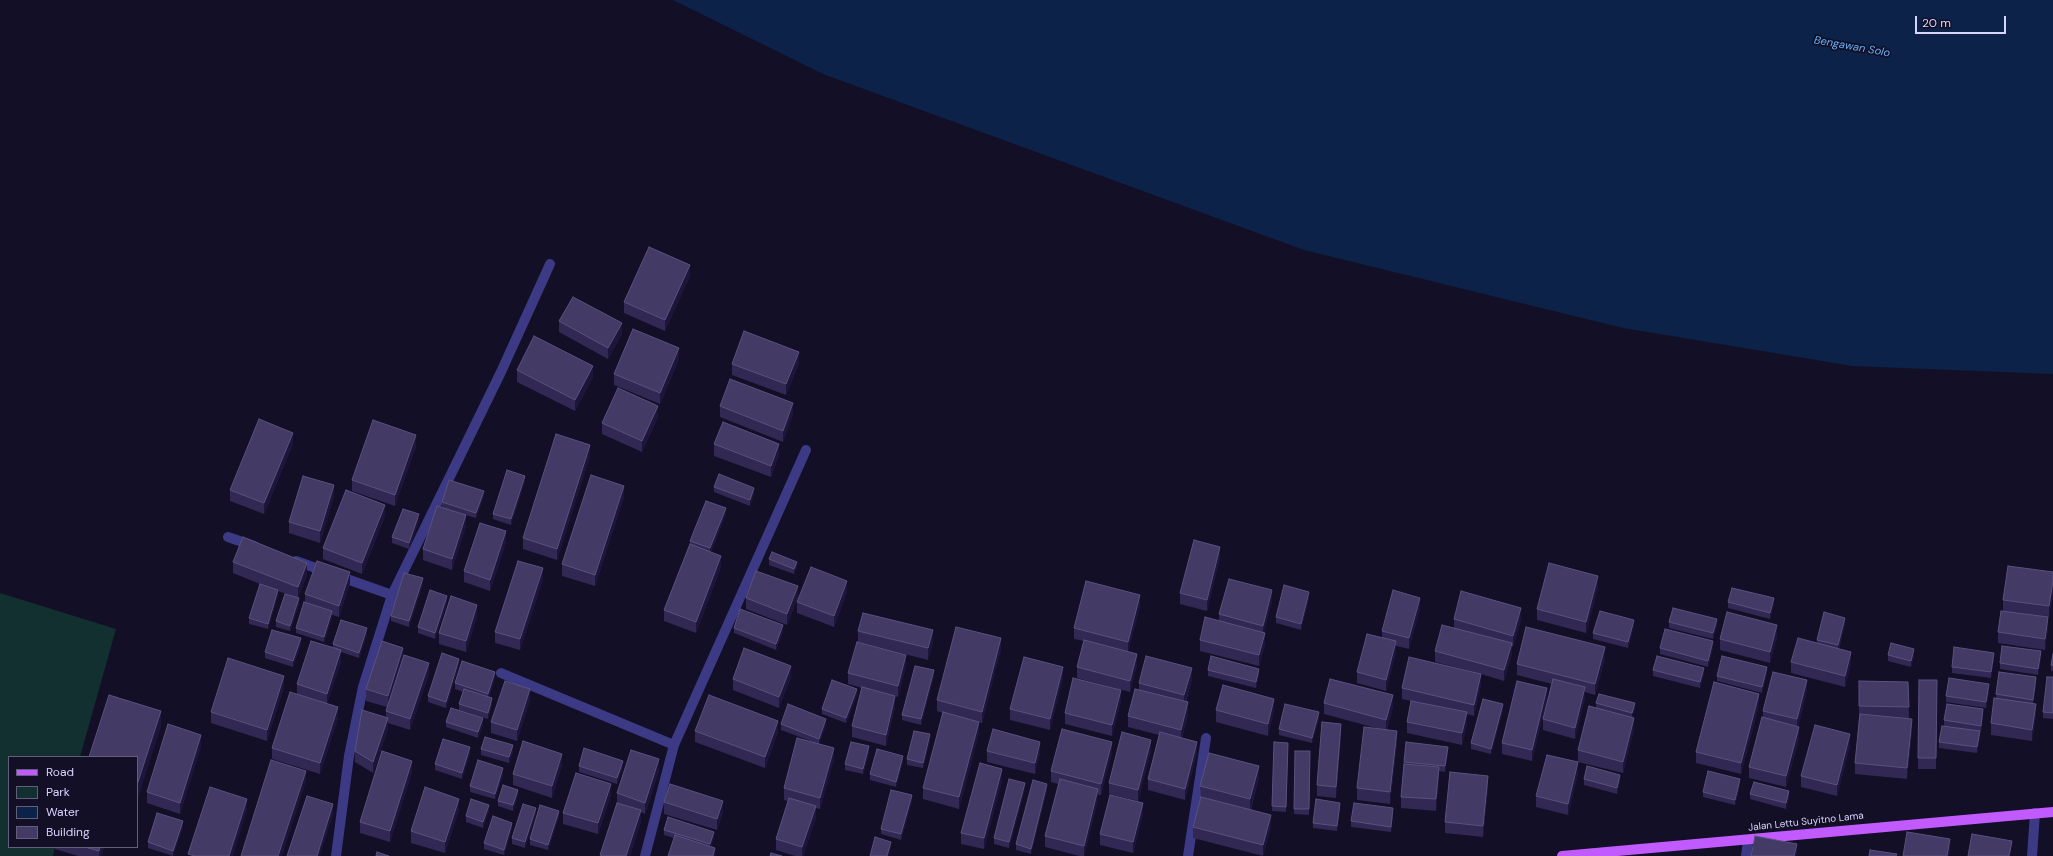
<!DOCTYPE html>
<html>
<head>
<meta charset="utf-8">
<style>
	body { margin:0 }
	#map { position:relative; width:2053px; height:856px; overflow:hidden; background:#130f26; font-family:"DM Sans",sans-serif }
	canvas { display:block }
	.legend { position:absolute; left:8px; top:756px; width:130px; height:92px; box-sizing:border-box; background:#130f26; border:1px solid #625e7d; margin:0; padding:5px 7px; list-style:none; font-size:12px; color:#d9d4ff }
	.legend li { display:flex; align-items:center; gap:8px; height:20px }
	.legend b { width:20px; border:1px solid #625e7d }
	.scale { position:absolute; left:1915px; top:16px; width:91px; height:18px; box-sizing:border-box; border:2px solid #d9d4ff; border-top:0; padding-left:5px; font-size:12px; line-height:14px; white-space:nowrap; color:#d9d4ff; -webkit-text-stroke:3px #130f26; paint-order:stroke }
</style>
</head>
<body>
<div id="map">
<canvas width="2053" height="856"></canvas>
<ul class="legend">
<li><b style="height:5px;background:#c25bff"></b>Road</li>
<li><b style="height:11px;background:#12302f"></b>Park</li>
<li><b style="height:11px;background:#0c2248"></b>Water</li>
<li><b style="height:11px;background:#433a66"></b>Building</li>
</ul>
<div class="scale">20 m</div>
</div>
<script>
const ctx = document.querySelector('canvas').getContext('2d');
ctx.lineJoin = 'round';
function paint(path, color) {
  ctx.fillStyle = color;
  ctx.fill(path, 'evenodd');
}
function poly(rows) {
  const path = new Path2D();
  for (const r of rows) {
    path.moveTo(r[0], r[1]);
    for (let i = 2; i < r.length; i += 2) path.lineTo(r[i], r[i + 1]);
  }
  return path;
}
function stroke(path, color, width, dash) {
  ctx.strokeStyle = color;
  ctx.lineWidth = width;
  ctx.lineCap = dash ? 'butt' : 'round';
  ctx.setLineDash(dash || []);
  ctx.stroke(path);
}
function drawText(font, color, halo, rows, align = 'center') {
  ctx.font = font + ' "DM Sans",sans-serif';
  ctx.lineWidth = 3.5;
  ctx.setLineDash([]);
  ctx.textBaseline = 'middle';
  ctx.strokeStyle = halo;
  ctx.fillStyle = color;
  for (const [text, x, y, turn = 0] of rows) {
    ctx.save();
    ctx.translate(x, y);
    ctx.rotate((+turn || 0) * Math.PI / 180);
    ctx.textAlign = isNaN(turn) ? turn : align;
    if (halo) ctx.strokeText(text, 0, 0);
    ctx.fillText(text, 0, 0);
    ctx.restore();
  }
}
paint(poly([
	[0,593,116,629,80,757,9,757,9,847,55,847,53,856,0,856]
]), '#12302f');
paint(poly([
	[673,0,2053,0,2053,374,1852,366,1623,328,1304,250,823,74]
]), '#0c2248');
stroke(poly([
	[228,537,254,546],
	[296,561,392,595],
	[501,673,674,745],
	[336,856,349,756,363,687,392,595,501,372,550,264],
	[645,856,674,745,806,450],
	[1188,856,1206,738],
	[1746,856,1748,840],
	[2032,856,2035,813]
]), '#3d3a85', 10);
stroke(poly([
	[1562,856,2053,812]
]), '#c25bff', 10);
paint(poly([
	[690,276,665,331,624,313,624,302],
	[559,321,622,334,608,359,559,332],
	[679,359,660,404,614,385,614,374],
	[799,363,786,395,732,375,732,364],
	[517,370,593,377,575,411,517,382],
	[720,406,793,414,783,442,720,417],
	[658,417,642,452,602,434,602,423],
	[293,444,264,514,230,501,230,490],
	[714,444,779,455,771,477,714,456],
	[416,446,395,506,352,491,352,480],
	[590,456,557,560,523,549,523,538],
	[525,481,511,525,493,519,493,514],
	[714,487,754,494,750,506,714,492],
	[334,496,320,543,289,533,289,522],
	[484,496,476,518,466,515,466,526,452,570,423,560,423,549,442,507,442,502],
	[624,497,595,586,562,576,562,564],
	[726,514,711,552,721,567,696,633,664,621,664,610,690,544,690,541],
	[385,516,362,574,323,559,323,548],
	[419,520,409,549,392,543,392,537],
	[506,542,490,591,464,582,464,571],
	[1220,558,1207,611,1180,604,1180,593],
	[769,559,797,567,794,574,769,565],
	[233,562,307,575,298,598,299,604,290,631,276,627,276,621,292,596,278,591,278,595,268,629,249,624,249,618,260,584,233,573],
	[2053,572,2053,592,2049,617,2048,617,2048,628,2045,650,1998,643,1998,632,2003,611,2003,600],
	[543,579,520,650,495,643,495,632],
	[350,583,339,617,332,615,332,617,324,642,296,633,296,628,305,603,305,594],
	[423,584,409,627,391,621,391,616],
	[1598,587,1586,633,1537,620,1537,609],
	[847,592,834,627,797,613,797,602],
	[798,597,787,625,746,609,746,598],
	[1309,598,1301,630,1276,623,1276,617],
	[1272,601,1264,632,1265,644,1259,666,1200,651,1200,640,1219,621,1219,614],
	[447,602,435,639,418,633,418,627],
	[1728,602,1774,604,1770,619,1728,608],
	[1140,606,1128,652,1137,665,1130,692,1077,678,1077,667,1084,641,1074,639,1074,628],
	[1420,609,1409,649,1396,646,1396,652,1386,691,1357,683,1357,672,1382,638,1382,631],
	[477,616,466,652,439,644,439,633],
	[1454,619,1521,620,1513,647,1512,646,1512,654,1504,681,1481,674,1481,685,1474,716,1467,714,1467,723,1462,745,1407,733,1407,722,1411,701,1402,699,1402,688,1474,672,1435,662,1435,651,1454,628],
	[1669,622,1717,625,1713,639,1669,628],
	[1845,623,1839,649,1851,663,1845,687,1791,673,1791,662,1817,643,1817,640],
	[1634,626,1628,648,1593,639,1593,633],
	[734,628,783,631,776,650,734,633],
	[858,631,933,642,928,660,858,642],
	[367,634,359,658,341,652,341,662,327,703,338,718,320,774,272,759,272,748,297,694,297,684,333,648,333,644],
	[1777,636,1770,663,1720,650,1720,639],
	[301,644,293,667,265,658,265,652],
	[1713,647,1708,667,1660,654,1660,648],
	[1001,649,982,723,979,722,979,733,959,809,923,799,923,788,943,713,937,711,937,700],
	[2053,654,2053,671,2051,671,2051,665],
	[1888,655,1914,655,1911,667,1888,661],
	[2041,657,2038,675,2000,669,2000,663],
	[403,658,429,674,410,730,388,723,388,729,373,773,355,762,355,751,386,717,386,711,387,707,366,701,366,689],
	[1605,658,1595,695,1585,692,1585,698,1575,739,1543,730,1543,719,1552,684,1517,675,1517,664],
	[1994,658,1991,678,1952,673,1952,667],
	[459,664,446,708,428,702,428,696],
	[906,666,898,697,895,696,895,707,886,746,852,737,852,726,862,688,848,684,848,673],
	[1208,670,1259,674,1256,688,1208,676],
	[1653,670,1704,674,1700,688,1653,676],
	[1767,673,1762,693,1717,681,1717,676],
	[934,676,921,725,902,720,902,715],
	[495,677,489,697,492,704,488,719,459,710,459,704,463,692,455,689,455,683],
	[791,677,779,708,733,690,733,679],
	[2053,677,2053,719,2043,718,2043,712],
	[1063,678,1050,730,1010,720,1010,709],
	[1192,679,1186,702,1188,714,1182,738,1197,753,1185,800,1148,790,1148,779,1159,735,1128,727,1128,716,1139,690,1139,683],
	[1919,680,1937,680,1936,769,1918,769],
	[1859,681,1908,682,1909,718,1900,718,1912,730,1907,779,1855,774,1855,763,1859,717],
	[2036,683,2033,703,2036,715,2032,741,1991,735,1991,723,1996,698,1996,694],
	[284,687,267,741,211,723,211,712],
	[1989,690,1986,708,1946,702,1946,696],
	[1807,691,1798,727,1799,738,1786,787,1749,778,1749,767,1763,717,1763,711],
	[857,695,846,723,822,714,822,709],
	[1547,699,1532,761,1502,754,1502,743],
	[530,700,517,741,491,733,491,722],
	[1121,701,1112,736,1065,724,1065,713],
	[1324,703,1393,707,1387,729,1397,742,1390,804,1357,800,1357,788,1376,728,1324,714],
	[1596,703,1635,708,1632,717,1634,729,1623,773,1578,762,1578,750,1596,708],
	[1759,705,1741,774,1696,763,1696,752],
	[1216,710,1274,710,1268,736,1216,722],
	[1503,710,1491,754,1471,749,1471,743],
	[1983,715,1981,732,1980,731,1980,737,1977,753,1939,748,1939,742,1944,726,1944,720],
	[1319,718,1312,743,1279,735,1279,729],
	[446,722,483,724,478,738,446,727],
	[781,724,826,725,819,744,834,759,820,809,816,808,816,817,803,856,795,856,776,850,776,839,788,801,784,800,784,788,813,742,781,730],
	[695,731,778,732,765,768,695,742],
	[1341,735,1336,798,1317,796,1317,785],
	[930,740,923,768,907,765,907,759],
	[1274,742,1288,743,1286,812,1272,811],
	[201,746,180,814,147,803,147,792],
	[1850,746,1837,796,1801,787,1801,776],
	[481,749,513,751,509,763,481,755],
	[987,751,1040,753,1035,774,987,762],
	[1151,751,1138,801,1109,794,1109,783],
	[1295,751,1310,751,1309,815,1294,814],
	[869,752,863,774,845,770,845,764],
	[1448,752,1445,772,1439,771,1436,811,1401,808,1401,797,1404,762],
	[470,753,462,779,435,770,435,764],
	[1112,753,1101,795,1098,795,1098,800,1084,856,1079,856,1045,847,1045,836,1058,784,1051,782,1051,771],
	[903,761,896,787,870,780,870,774],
	[562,765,552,798,513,785,513,774],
	[579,766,623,767,617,784,579,772],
	[659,771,645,814,641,812,641,821,630,856,600,856,617,803,617,793],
	[412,772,390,842,360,833,360,822],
	[503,774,495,799,470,792,470,786],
	[1578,774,1568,815,1536,807,1536,796],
	[1259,777,1251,809,1271,826,1263,856,1193,838,1193,827,1201,797,1200,786],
	[1584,779,1620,780,1617,794,1584,785],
	[1002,780,984,849,961,844,961,833],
	[1740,785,1735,805,1703,797,1703,792],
	[1488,787,1483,837,1445,833,1445,822],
	[1025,789,1009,848,994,844,994,838],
	[1047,790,1031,854,1016,850,1016,844],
	[1750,794,1789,797,1786,809,1750,799],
	[611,795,598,834,563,824,563,813],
	[518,796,513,811,498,806,498,801],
	[912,801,901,840,881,834,881,829],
	[664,802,723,812,717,830,664,814],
	[1340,808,1337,831,1313,828,1313,823],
	[459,810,445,853,411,843,411,831],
	[489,810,483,828,466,822,466,816],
	[536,814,525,848,512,844,512,838],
	[1143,814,1133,853,1100,845,1100,834],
	[1393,814,1391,832,1351,827,1351,821],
	[559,816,548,850,530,845,530,839],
	[183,827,173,856,148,848,148,842],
	[512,828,504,855,484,849,484,843],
	[664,830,714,837,711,846,715,856,674,838,664,835],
	[55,847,104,847,101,856,78,856,55,849]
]), '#312854');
paint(poly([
	[690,265,690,276,665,331,665,320],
	[622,323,622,334,608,359,608,348],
	[679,348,679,359,660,404,660,393],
	[799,352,799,363,786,395,786,384],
	[593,366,593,377,575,411,575,400],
	[793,403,793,414,783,442,783,431],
	[658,406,658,417,642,452,642,441],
	[293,433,293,444,264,514,264,503],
	[416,435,416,446,395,506,395,495],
	[779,444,779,455,771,477,771,466],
	[590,445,590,456,557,560,557,549],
	[525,476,525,481,511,525,511,519],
	[334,485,334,496,320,543,320,531],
	[624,486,624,497,595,586,595,575],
	[754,488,754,494,750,506,750,500],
	[484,491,484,496,476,518,476,513],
	[385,505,385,516,362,574,362,563],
	[726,508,726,514,710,554,710,548],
	[419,514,419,520,409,549,409,543],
	[466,515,466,526,452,570,452,559],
	[506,531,506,542,490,591,490,580],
	[1220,547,1220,558,1207,611,1207,600],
	[721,556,721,567,696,633,696,622],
	[797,562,797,567,794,574,794,569],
	[307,563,307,575,298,598,298,587],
	[543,568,543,579,520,650,520,639],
	[350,572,350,583,339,617,339,606],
	[1598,576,1598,587,1586,633,1586,622],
	[423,578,423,584,409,627,409,621],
	[847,581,847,592,834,627,834,616],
	[2053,581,2053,592,2049,617,2049,606],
	[798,586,798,597,787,625,787,614],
	[278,590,278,595,268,629,268,624],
	[1272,590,1272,601,1263,637,1263,626],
	[1309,592,1309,598,1301,630,1301,624],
	[1140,595,1140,606,1128,653,1128,642],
	[447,596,447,602,435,639,435,633],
	[299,598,299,604,290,631,290,626],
	[1420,598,1420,609,1409,649,1409,638],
	[1774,598,1774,604,1770,619,1770,613],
	[477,605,477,616,466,652,466,641],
	[1521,608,1521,620,1513,647,1513,636],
	[332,611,332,617,324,642,324,637],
	[2048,617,2048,628,2045,650,2045,639],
	[1845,618,1845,623,1838,651,1838,645],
	[1717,619,1717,625,1713,639,1713,633],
	[1634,620,1634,626,1628,648,1628,642],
	[783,625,783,631,776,650,776,644],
	[1777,625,1777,636,1770,663,1770,652],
	[367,628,367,634,359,658,359,653],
	[933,630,933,642,928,660,928,648],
	[1265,633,1265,644,1259,666,1259,655],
	[301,638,301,644,293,667,293,661],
	[1001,638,1001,649,982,723,982,712],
	[1396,641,1396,652,1386,691,1386,680],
	[1713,641,1713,647,1708,667,1708,661],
	[1512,643,1512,654,1504,681,1504,670],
	[1605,647,1605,658,1595,695,1595,684],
	[403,648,403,659,388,707,388,696],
	[1914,649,1914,655,1911,667,1911,661],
	[341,650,341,662,327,705,327,694],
	[2041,651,2041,657,2038,675,2038,669],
	[1851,652,1851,663,1845,687,1845,676],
	[1994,653,1994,658,1991,678,1991,672],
	[1137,654,1137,665,1130,692,1130,681],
	[906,655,906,666,898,697,898,686],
	[459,659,459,664,446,708,446,702],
	[429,663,429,674,410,730,410,719],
	[791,666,791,677,779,708,779,697],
	[1063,667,1063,678,1050,730,1050,719],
	[1767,667,1767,673,1762,693,1762,687],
	[1192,668,1192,679,1184,706,1184,695],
	[1704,668,1704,674,1700,688,1700,682],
	[1259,669,1259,674,1256,688,1256,682],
	[934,670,934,676,921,725,921,719],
	[495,672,495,677,488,700,488,694],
	[1481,674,1481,685,1474,716,1474,705],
	[284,676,284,687,267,741,267,730],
	[2036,677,2036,683,2033,706,2033,700],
	[1807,680,1807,691,1797,730,1797,719],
	[1989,684,1989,690,1986,708,1986,702],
	[1585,687,1585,698,1575,739,1575,728],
	[1547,688,1547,699,1532,761,1532,750],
	[530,689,530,700,517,741,517,730],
	[857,689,857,695,846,723,846,718],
	[1121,690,1121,701,1112,736,1112,725],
	[1759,694,1759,705,1741,774,1741,763],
	[1393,695,1393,707,1386,731,1386,720],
	[895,696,895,707,886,746,886,735],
	[492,698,492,704,488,719,488,713],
	[1274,699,1274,710,1268,736,1268,724],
	[1188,702,1188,714,1181,741,1181,730],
	[1635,703,1635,708,1632,719,1632,713],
	[1503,704,1503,710,1491,754,1491,749],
	[2036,704,2036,715,2032,741,2032,730],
	[338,707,338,718,320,774,320,763],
	[1983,709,1983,715,1981,732,1981,726],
	[161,711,161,727,137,801,137,785],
	[1319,712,1319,718,1312,743,1312,738],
	[1467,712,1467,723,1462,745,1462,733],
	[388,718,388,729,373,773,373,762],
	[483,718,483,724,478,738,478,732],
	[1634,718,1634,729,1623,773,1623,762],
	[826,719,826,725,819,745,819,739],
	[1912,719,1912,730,1907,779,1907,768],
	[778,721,778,732,765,768,765,757],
	[979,722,979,733,959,809,959,797],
	[1341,724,1341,735,1336,798,1336,787],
	[1799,727,1799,738,1786,787,1786,776],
	[1397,731,1397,742,1390,804,1390,792],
	[1980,731,1980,737,1977,753,1977,747],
	[930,734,930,740,923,768,923,763],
	[1850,734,1850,746,1837,796,1837,785],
	[201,735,201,746,180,814,180,803],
	[1151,740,1151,751,1138,801,1138,790],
	[1040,742,1040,753,1035,774,1035,763],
	[1112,742,1112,753,1101,795,1101,784],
	[1197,742,1197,753,1185,800,1185,789],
	[513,745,513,751,509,763,509,757],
	[869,746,869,752,863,774,863,769],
	[470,747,470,753,462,779,462,773],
	[1448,747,1448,752,1445,772,1445,766],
	[834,748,834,759,820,809,820,798],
	[562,754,562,765,552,798,552,786],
	[903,756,903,761,896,787,896,782],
	[659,759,659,771,645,814,645,803],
	[412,761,412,772,390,842,390,831],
	[623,761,623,767,617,784,617,778],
	[1578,762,1578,774,1568,815,1568,804],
	[1259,766,1259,777,1250,810,1250,799],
	[1439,767,1439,778,1436,811,1436,799],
	[503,768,503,774,495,799,495,794],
	[1002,769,1002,780,984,849,984,838],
	[306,771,306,782,282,856,278,856],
	[1620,775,1620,780,1617,794,1617,788],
	[1488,776,1488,787,1483,837,1483,826],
	[1740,779,1740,785,1735,805,1735,800],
	[1025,783,1025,789,1009,848,1009,842],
	[611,784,611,795,598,834,598,823],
	[1047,784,1047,790,1031,854,1031,849],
	[1098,789,1098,800,1084,856,1084,846],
	[518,790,518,796,513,811,513,805],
	[1789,791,1789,797,1786,809,1786,803],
	[912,795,912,801,901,840,901,834],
	[247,799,247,810,233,856,229,856],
	[459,799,459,810,445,853,445,842],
	[723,801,723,812,717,830,717,819],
	[1143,803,1143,814,1133,853,1133,842],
	[1340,803,1340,808,1337,831,1337,826],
	[333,804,333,815,320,856,317,856],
	[489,805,489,810,483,828,483,822],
	[816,806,816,817,803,856,802,856,802,847],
	[536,808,536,814,525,848,525,842],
	[1393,808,1393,814,1391,832,1391,827],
	[641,810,641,821,630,856,626,856],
	[559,811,559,816,548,850,548,845],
	[1271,815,1271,826,1263,856,1263,845],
	[183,821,183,827,173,856,173,851],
	[512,823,512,828,504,855,504,850],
	[714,832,714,837,710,850,710,844],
	[1950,839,1950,850,1949,856,1947,856],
	[2012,841,2012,846,2010,856,2009,856],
	[891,842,891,847,889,856,887,856],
	[1797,844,1797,856,1794,856],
	[100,847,104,847,101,856,99,856,99,851],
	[715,848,715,856,713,856]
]), '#1d163a');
const building = poly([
	[649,247,690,265,665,320,624,302,649,247],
	[573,297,622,323,608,348,559,321,573,297],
	[633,329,679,348,660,393,614,374,633,329],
	[744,331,799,352,786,384,732,364,744,331],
	[534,336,593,366,575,400,517,370,534,336],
	[730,379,793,403,783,431,720,406,730,379],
	[618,388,658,406,642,441,602,423,618,388],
	[259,419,293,433,264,503,230,490,259,419],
	[373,420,416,435,395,495,352,480,373,420],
	[723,422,779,444,771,466,714,444,723,422],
	[556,434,590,445,557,549,523,538,556,434],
	[507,470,525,476,511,519,493,514,507,470],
	[719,474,754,488,750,500,714,487,719,474],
	[591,475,624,486,595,575,562,564,591,475],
	[303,476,334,485,320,531,289,522,303,476],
	[449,480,484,491,476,513,442,502,449,480],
	[346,490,385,505,362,563,323,548,346,490],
	[706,501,726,508,710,548,690,541,706,501],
	[437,506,466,515,452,559,423,549,437,506],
	[403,509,419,514,409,543,392,537,403,509],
	[480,523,506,531,490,580,464,571,480,523],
	[243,537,307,563,298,587,233,562,243,537],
	[1194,540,1220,547,1207,600,1180,593,1194,540],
	[690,544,721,556,696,622,664,610,690,544],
	[772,552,797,562,794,569,769,559,772,552],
	[317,561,350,572,339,606,305,594,317,561],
	[518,561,543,568,520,639,495,632,518,561],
	[1549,563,1598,576,1586,622,1537,609,1549,563],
	[2008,566,2053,572,2053,581,2049,606,2003,600,2008,566],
	[811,567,847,581,834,616,797,602,811,567],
	[756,571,798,586,787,614,746,598,756,571],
	[404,573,423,578,409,621,391,616,404,573],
	[1229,579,1272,590,1263,626,1219,614,1229,579],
	[1086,581,1140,595,1128,642,1074,628,1086,581],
	[260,584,278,590,268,624,249,618,260,584],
	[1284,585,1309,592,1301,624,1276,617,1284,585],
	[1732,588,1774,598,1770,613,1728,602,1732,588],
	[430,590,447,596,435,633,418,627,430,590],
	[1393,590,1420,598,1409,638,1382,631,1393,590],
	[1461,591,1521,608,1513,636,1454,619,1461,591],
	[285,594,299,598,290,626,276,621,285,594],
	[451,596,477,605,466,641,439,633,451,596],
	[304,602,332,611,324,637,296,628,304,602],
	[1673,608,1717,619,1713,633,1669,622,1673,608],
	[740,609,783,625,776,644,734,628,740,609],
	[1600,611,1634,620,1628,642,1593,633,1600,611],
	[2001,611,2048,617,2045,639,1998,632,2001,611],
	[1727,612,1777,625,1770,652,1720,639,1727,612],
	[1824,612,1845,618,1838,645,1817,640,1824,612],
	[863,613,933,630,928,648,858,631,863,613],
	[1205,617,1265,633,1259,655,1200,640,1205,617],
	[341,620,367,628,359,653,333,644,341,620],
	[1442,625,1512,643,1504,670,1435,651,1442,625],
	[956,627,1001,638,982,712,937,700,956,627],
	[1526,627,1605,647,1595,684,1517,664,1526,627],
	[1665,629,1713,641,1708,661,1660,648,1665,629],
	[272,630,301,638,293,661,265,652,272,630],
	[1367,634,1396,641,1386,680,1357,672,1367,634],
	[1798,638,1851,652,1845,676,1791,662,1798,638],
	[1084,640,1137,654,1130,681,1077,667,1084,640],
	[311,641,341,650,327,694,297,684,311,641],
	[382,641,403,648,388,696,366,689,382,641],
	[857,642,906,655,898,686,848,673,857,642],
	[1891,643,1914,649,1911,661,1888,655,1891,643],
	[2002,646,2041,651,2038,669,2000,663,2002,646],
	[1954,647,1994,653,1991,672,1952,667,1954,647],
	[744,648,791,666,779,697,733,679,744,648],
	[442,653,459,659,446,702,428,696,442,653],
	[2053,654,2053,666,2051,665,2053,654],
	[404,655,429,663,410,719,386,711,404,655],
	[1146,656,1192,668,1184,695,1139,683,1146,656],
	[1211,656,1259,669,1256,682,1208,670,1211,656],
	[1657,656,1704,668,1700,682,1653,670,1657,656],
	[1722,656,1767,667,1762,687,1717,676,1722,656],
	[1024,657,1063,667,1050,719,1010,709,1024,657],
	[1409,657,1481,674,1474,705,1402,688,1409,657],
	[228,658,284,676,267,730,211,712,228,658],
	[462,661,495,672,488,694,455,683,462,661],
	[915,666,934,670,921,719,902,715,915,666],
	[1773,672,1807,680,1797,719,1763,711,1773,672],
	[1999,672,2036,677,2033,700,1996,694,1999,672],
	[2047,677,2053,677,2053,713,2043,712,2047,677],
	[1073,678,1121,690,1112,725,1065,713,1073,678],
	[1949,678,1989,684,1986,702,1946,696,1949,678],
	[1330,679,1393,695,1386,720,1324,703,1330,679],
	[1553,679,1585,687,1575,728,1543,719,1553,679],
	[832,680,857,689,846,718,822,709,832,680],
	[1919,680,1937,680,1936,758,1918,758,1919,680],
	[505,681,530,689,517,730,491,722,505,681],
	[1517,681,1547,688,1532,750,1502,743,1517,681],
	[1859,681,1908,682,1909,707,1859,706,1859,681],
	[1714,682,1759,694,1741,763,1696,752,1714,682],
	[1223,685,1274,699,1268,724,1216,710,1223,685],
	[862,687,895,696,886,735,852,726,862,687],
	[464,689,492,698,488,713,459,704,464,689],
	[1135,689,1188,702,1181,730,1128,716,1135,689],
	[290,692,338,707,320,763,272,748,290,692],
	[1599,694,1635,703,1632,713,1596,703,1599,694],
	[109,695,161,711,137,785,137,757,89,757,109,695],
	[709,695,778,721,765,757,695,731,709,695],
	[1994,698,2036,704,2032,730,1991,723,1994,698],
	[1483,699,1503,704,1491,749,1471,743,1483,699],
	[1411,701,1467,712,1462,733,1407,722,1411,701],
	[788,704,826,719,819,739,781,724,788,704],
	[1285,704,1319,712,1312,738,1279,729,1285,704],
	[1947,704,1983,709,1981,726,1944,720,1947,704],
	[1589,706,1634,718,1623,762,1578,750,1589,706],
	[451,708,483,718,478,732,446,722,451,708],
	[362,710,388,718,373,762,355,751,362,710],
	[943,712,979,722,959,797,923,788,943,712],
	[1860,714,1912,719,1907,768,1855,763,1860,714],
	[1762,717,1799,727,1786,776,1749,767,1762,717],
	[1322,722,1341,724,1336,787,1317,785,1322,722],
	[168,724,201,735,180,803,147,792,168,724],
	[1815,725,1850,734,1837,785,1801,776,1815,725],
	[1942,726,1980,731,1977,747,1939,742,1942,726],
	[1364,727,1397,731,1390,792,1357,788,1364,727],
	[993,729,1040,742,1035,763,987,751,993,729],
	[1062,729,1112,742,1101,784,1051,771,1062,729],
	[914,731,930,734,923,763,907,759,914,731],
	[1122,732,1151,740,1138,790,1109,783,1122,732],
	[1160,732,1197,742,1185,789,1148,779,1160,732],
	[485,737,513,745,509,757,481,749,485,737],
	[797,738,834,748,820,798,784,788,797,738],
	[443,739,470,747,462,773,435,764,443,739],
	[523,741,562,754,552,786,513,774,523,741],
	[851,742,869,746,863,769,845,764,851,742],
	[1274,742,1288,743,1286,807,1272,806,1274,742],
	[1406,742,1448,747,1445,766,1404,762,1406,742],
	[584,748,623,761,617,778,579,766,584,748],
	[877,749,903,756,896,782,870,774,877,749],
	[631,750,659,759,645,803,617,793,631,750],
	[382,751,412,761,390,831,360,822,382,751],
	[1295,751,1310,751,1309,809,1294,809,1295,751],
	[1209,753,1259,766,1250,799,1200,786,1209,753],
	[1547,755,1578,762,1568,804,1536,796,1547,755],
	[271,760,306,771,278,856,241,856,271,760],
	[478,760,503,768,495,794,470,786,478,760],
	[980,763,1002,769,984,838,961,833,980,763],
	[1404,764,1439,767,1436,799,1401,797,1404,764],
	[1587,766,1620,775,1617,788,1584,779,1587,766],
	[1708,771,1740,779,1735,800,1703,792,1708,771],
	[1450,772,1488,776,1483,826,1445,822,1450,772],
	[576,773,611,784,598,823,563,813,576,773],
	[1009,779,1025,783,1009,842,994,838,1009,779],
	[1060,779,1098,789,1084,846,1045,836,1060,779],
	[1033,780,1047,784,1031,849,1016,844,1033,780],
	[1754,782,1789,791,1786,803,1750,794,1754,782],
	[670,784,723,801,717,819,664,802,670,784],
	[503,785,518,790,513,805,498,801,503,785],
	[210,787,247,799,229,856,194,856,188,854,210,787],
	[425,787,459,799,445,842,411,831,425,787],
	[891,790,912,795,901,834,881,829,891,790],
	[1110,795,1143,803,1133,842,1100,834,1110,795],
	[307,796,333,804,317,856,287,856,307,796],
	[1201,797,1271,815,1263,845,1193,827,1201,797],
	[789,798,816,806,802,847,776,839,789,798],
	[471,799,489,805,483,822,466,816,471,799],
	[1316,799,1340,803,1337,826,1313,823,1316,799],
	[617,803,641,810,626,856,604,856,600,855,617,803],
	[1354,803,1393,808,1391,827,1351,821,1354,803],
	[523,804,536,808,525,842,512,838,523,804],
	[540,805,559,811,548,845,530,839,540,805],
	[157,813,183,821,173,851,148,842,157,813],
	[493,816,512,823,504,850,484,843,493,816],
	[668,817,714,832,710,844,664,830,668,817],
	[1907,832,1950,839,1947,856,1903,856,1907,832],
	[1972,834,2012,841,2009,856,1968,856,1972,834],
	[675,835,715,848,713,856,668,856,675,835],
	[1755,836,1797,844,1794,856,1751,856,1755,836],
	[875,837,891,842,887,856,870,856,875,837],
	[85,847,100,847,99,851,85,847],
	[1870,850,1897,854,1896,856,1869,856,1870,850],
	[377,852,389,856,376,856,377,852],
	[771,853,782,856,770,856,771,853]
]);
paint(building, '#433a66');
stroke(building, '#5a527e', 1);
drawText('10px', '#d9d4ff', '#130f26', [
	["Jalan Lettu Suyitno Lama",1806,822,-6]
]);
drawText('italic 11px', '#62b6ff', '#130f26', [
	["Bengawan Solo",1852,47,10]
]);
</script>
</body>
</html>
